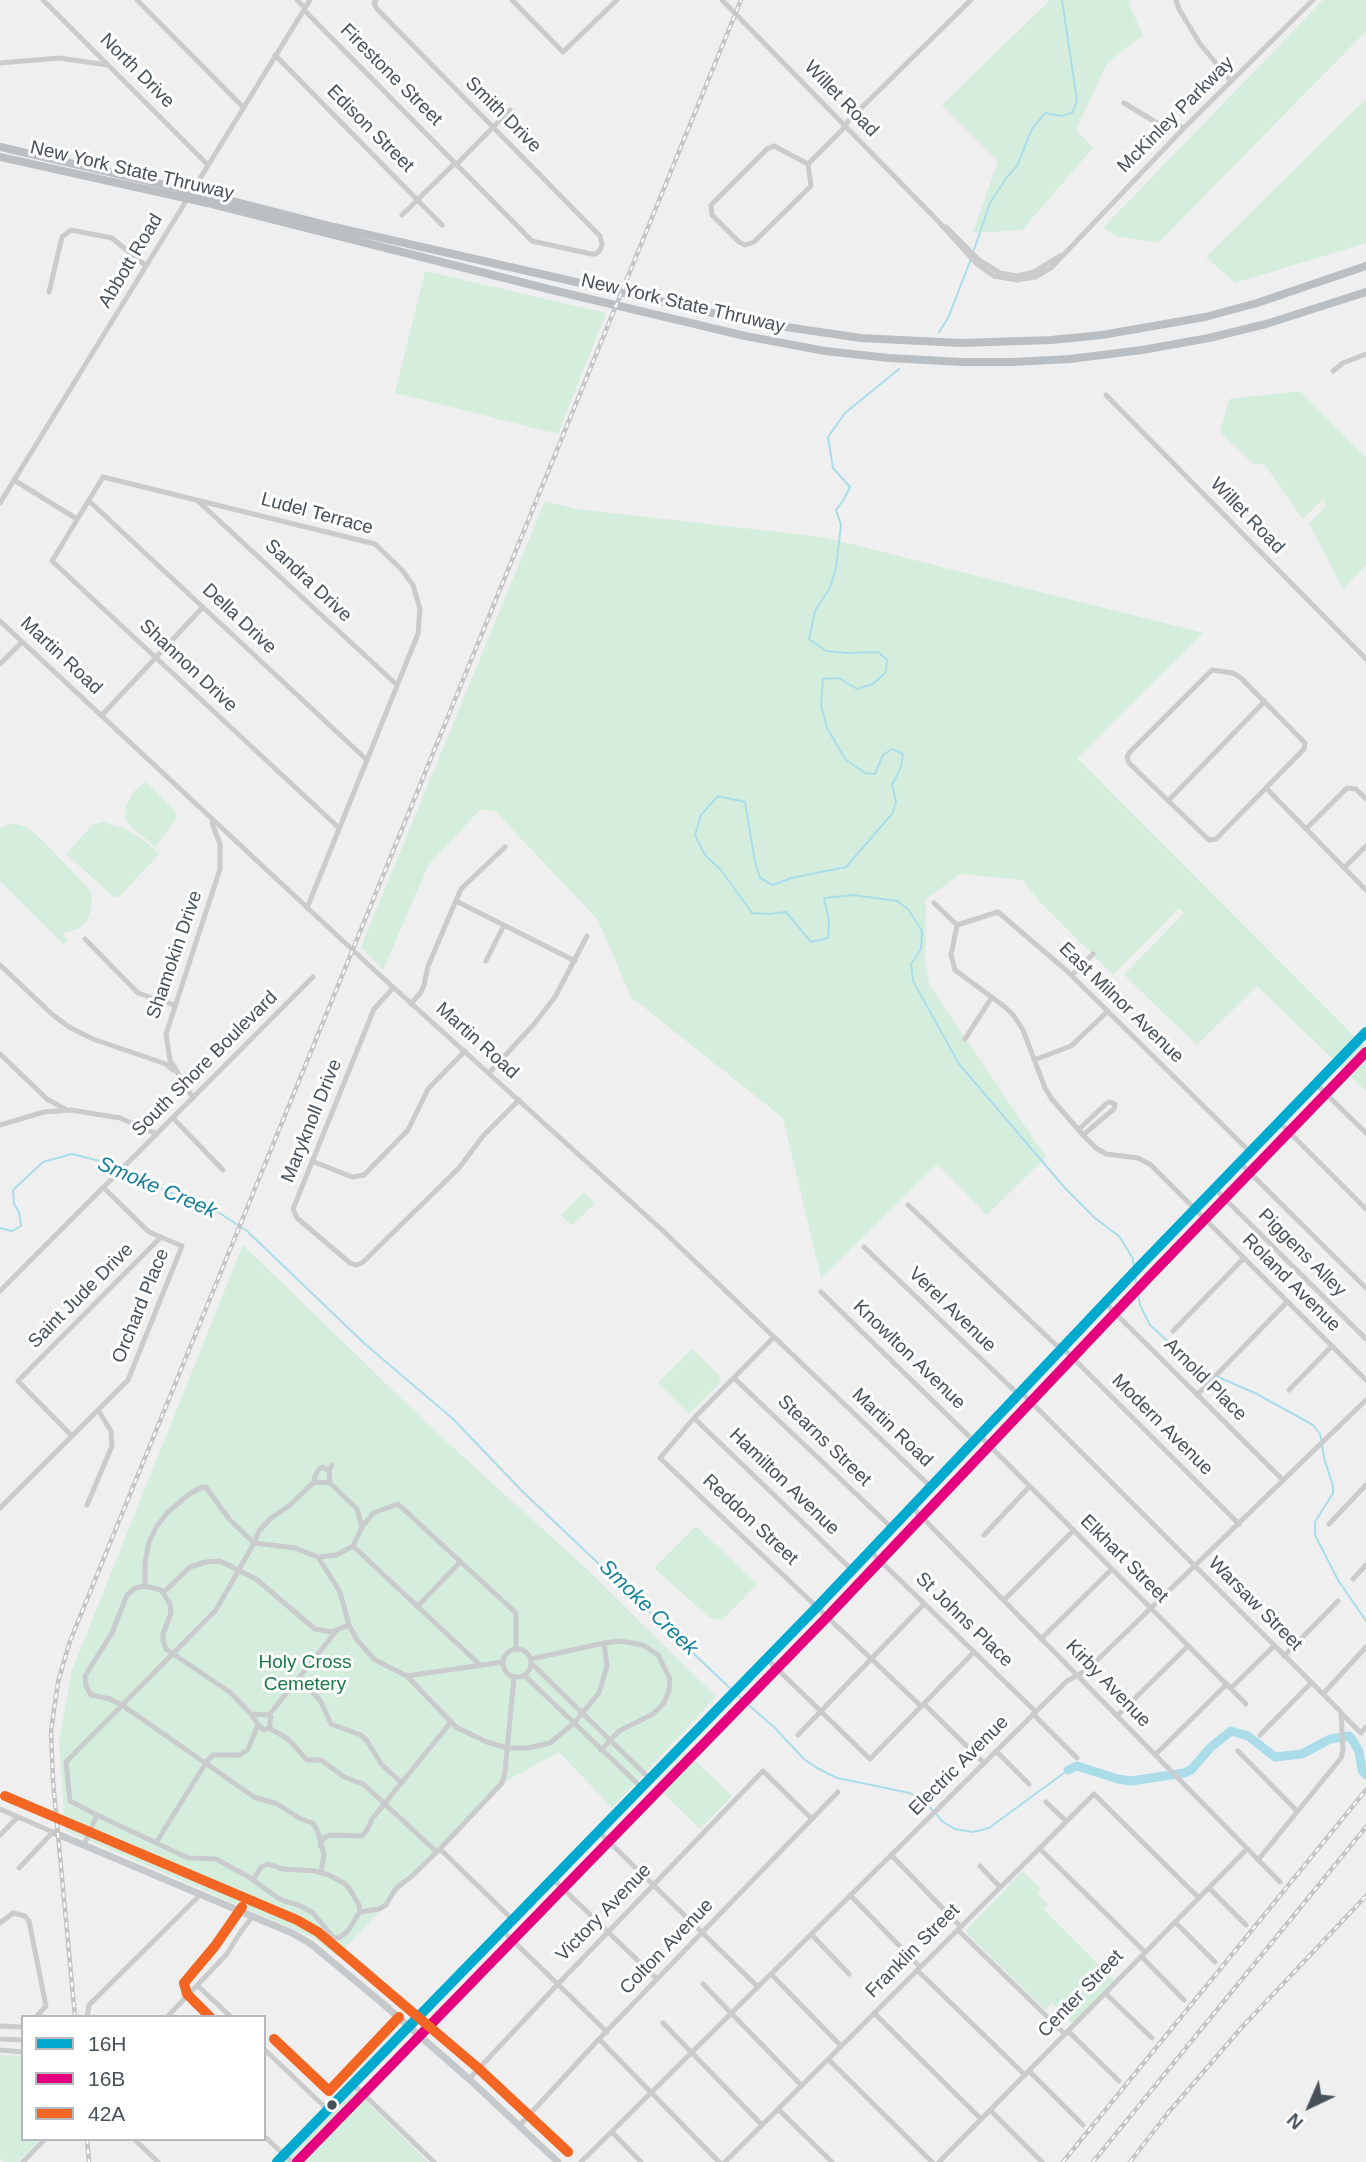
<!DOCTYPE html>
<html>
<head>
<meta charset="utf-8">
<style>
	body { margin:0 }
	#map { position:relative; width:1366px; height:2162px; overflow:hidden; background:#efefef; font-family:Arial,sans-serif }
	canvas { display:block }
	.legend { position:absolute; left:21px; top:2015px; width:245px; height:126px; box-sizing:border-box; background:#fff; border:2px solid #b5b9bd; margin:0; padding:9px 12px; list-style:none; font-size:21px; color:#47515a }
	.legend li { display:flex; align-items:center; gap:14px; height:35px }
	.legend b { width:35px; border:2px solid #b5b9bd }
	.north { position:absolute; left:1275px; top:2071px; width:70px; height:70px; -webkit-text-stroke:5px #fff; paint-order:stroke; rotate:224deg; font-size:19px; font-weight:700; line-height:28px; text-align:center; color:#47515a }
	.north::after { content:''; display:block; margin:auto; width:24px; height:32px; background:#47515a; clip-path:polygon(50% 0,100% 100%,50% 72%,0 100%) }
</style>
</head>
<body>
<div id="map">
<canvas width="1366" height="2162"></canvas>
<ul class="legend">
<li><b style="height:9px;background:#00a9ce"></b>16H</li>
<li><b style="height:9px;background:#e5007d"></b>16B</li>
<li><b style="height:9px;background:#f26522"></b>42A</li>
</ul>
<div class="north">N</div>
</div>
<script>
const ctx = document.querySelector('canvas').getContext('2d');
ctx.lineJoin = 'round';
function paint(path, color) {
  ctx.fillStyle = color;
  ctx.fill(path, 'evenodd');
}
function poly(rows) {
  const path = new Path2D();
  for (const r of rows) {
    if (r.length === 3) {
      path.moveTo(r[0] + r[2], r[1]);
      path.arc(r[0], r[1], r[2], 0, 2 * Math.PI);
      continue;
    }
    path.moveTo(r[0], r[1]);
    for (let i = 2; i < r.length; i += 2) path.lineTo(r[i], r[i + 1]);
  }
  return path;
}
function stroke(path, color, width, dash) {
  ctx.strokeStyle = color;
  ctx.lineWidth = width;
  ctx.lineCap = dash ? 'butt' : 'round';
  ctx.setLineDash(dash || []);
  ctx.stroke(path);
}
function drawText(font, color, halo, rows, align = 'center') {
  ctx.font = font + ' Arial,sans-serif';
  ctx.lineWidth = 6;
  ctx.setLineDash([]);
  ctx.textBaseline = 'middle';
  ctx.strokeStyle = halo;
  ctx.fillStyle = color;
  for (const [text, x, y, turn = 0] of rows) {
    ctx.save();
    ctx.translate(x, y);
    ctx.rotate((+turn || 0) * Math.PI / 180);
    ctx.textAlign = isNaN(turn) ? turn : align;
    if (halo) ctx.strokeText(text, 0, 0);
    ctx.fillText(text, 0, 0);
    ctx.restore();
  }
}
paint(poly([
	[1050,0,1131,0,1130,7,1143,35,1107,63,1076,130,1093,148,1022,230,973,233,998,161,942,105],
	[1323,0,1366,0,1366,31,1158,243,1116,236,1103,228],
	[1366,99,1366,243,1235,283,1206,257],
	[425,271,606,313,558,434,395,393],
	[1300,391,1366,458,1366,565,1343,589,1309,524,1326,506,1323,499,1303,519,1264,464,1254,465,1220,432,1229,399],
	[545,501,576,509,823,537,1203,633,1077,758,1366,1048,1366,1091,1257,986,1197,1045,1124,975,1184,913,1179,908,1113,975,1040,902,1022,880,960,874,926,899,925,961,930,986,1046,1157,987,1215,937,1164,821,1278,783,1118,631,997,598,920,496,812,481,809,429,864,383,970,361,947],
	[146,782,176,812,177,818,155,847,132,827,125,818,126,807,133,792],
	[103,822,126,829,146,842,159,854,119,897,114,897,66,854,92,825],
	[17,824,26,827,39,837,91,891,92,907,86,922,78,929,62,933,68,940,63,944,0,881,0,828,7,825],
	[584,1192,595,1203,571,1226,561,1215],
	[243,1245,437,1433,590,1572,716,1697,612,1808,559,1752,501,1784,337,1956,314,1938,65,1830,59,1741,72,1670],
	[692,1349,719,1375,720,1383,689,1414,658,1383],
	[696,1526,757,1584,722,1620,710,1618,654,1568],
	[686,1752,732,1796,700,1829,655,1785],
	[1023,1871,1041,1889,1037,1893,1048,1904,1043,1909,1115,1981,1073,2024,1052,2003,1045,2010,965,1931],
	[0,2055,23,2056,23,2139,40,2139,18,2162,3,2162,0,2159],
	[355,2090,428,2162,284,2162]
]), '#d4eddd');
stroke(poly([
	[974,250,990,203,1007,177,1017,166,1032,129,1045,113,1062,116,1073,112,1077,100,1062,0],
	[939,332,948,318,971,259],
	[899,369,845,413,828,437,833,468,850,487,844,499,836,510,841,525,836,568,830,588,815,611,809,639,826,651,848,653,878,652,887,660,886,672,873,684,857,689,839,678,823,679,821,705,827,728,846,760,865,773,875,774,883,755,892,749,903,754,901,767,892,785,896,802,892,814,846,867,791,878,773,885,760,878,755,862,745,802,718,796,701,815,695,835,705,855,721,870,752,913,769,914,786,912,811,942,828,938,829,920,824,898,853,895,897,901,908,909,922,931,921,949,911,964,913,981,959,1064,1065,1188,1095,1218,1120,1237,1133,1259,1134,1267],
	[122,1173,218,1212,247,1231,365,1344,453,1419,523,1492,732,1690],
	[0,1228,12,1231,21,1226,19,1212,14,1204,13,1190,43,1162,72,1154,100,1161,117,1170],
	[1135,1276,1140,1305,1150,1325,1173,1346,1200,1367,1213,1374],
	[1218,1377,1255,1393,1313,1425,1320,1434,1321,1439],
	[1322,1444,1324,1458,1333,1486,1333,1493,1315,1522,1315,1535,1338,1580,1366,1621],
	[736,1694,775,1728,805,1760,817,1768,837,1778,910,1793,926,1803,933,1811],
	[937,1815,943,1822,955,1829,973,1832,989,1828,1068,1770]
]), '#aadde9', 2);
stroke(poly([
	[1068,1770,1077,1766,1118,1779,1131,1781,1184,1773,1191,1770,1211,1747,1231,1731,1248,1736,1275,1757,1302,1754,1330,1739,1349,1736,1354,1742,1359,1752,1362,1770,1366,1775]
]), '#aadde9', 9);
stroke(poly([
	[43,0,208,165],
	[137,0,243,107],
	[297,0,305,8],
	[512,0,563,52,617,0],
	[722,0,937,220,977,264,994,276,1017,280,1035,277,1051,268,1184,128,1313,0],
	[1176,0,1179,9,1200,44,1231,81],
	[304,10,532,241,591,254,596,254,600,250,602,244,600,236,377,9,374,3,376,0],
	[275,55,442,225],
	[0,63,59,58,108,65],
	[1124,103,1157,123,1164,125,1175,124,1184,128],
	[774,146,808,164,811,186,754,242,745,245,739,242,712,215,711,205,767,149,774,146],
	[808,164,842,130,849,120,971,0],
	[456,165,510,110],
	[402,215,455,163],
	[946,227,979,260,1000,273,1017,276,1034,272,1060,256],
	[49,292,62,237,71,230,112,238,146,266],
	[1333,371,1343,363,1366,354],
	[1106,395,1366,659],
	[14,480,77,519],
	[89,501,367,760],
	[199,502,397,685],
	[0,503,310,0],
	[0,621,372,968,661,1229,931,1487],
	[0,664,22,642],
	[1212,670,1233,673,1241,678,1305,743,1304,749,1216,839,1209,840,1129,763,1127,757,1129,753,1212,670],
	[102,715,203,607],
	[1266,788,1366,890],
	[1168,801,1265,701],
	[1306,829,1347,788,1356,789,1366,799],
	[1344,868,1366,846],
	[456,901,575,961],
	[934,903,957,925],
	[307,908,418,634,420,609,413,585,402,570,375,544,103,477,52,561,339,828],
	[957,925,951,955,955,970,1005,1007,1014,1016,1023,1030,1045,1088,1051,1098,1083,1135,1096,1148,1106,1154,1138,1158,1151,1165,1366,1380],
	[957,925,998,912,1067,971,1250,1152],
	[85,939,138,993,174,1005],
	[486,961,504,925],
	[0,965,53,1015,69,1027,93,1039,166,1064,173,1070],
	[1072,975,1093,954],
	[393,988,374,1009,293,1209,297,1218,350,1263,356,1265,362,1263,459,1168,483,1136,519,1100],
	[411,1004,421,992,424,985,428,966,461,889,505,847],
	[965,1039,992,997],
	[0,1054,47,1099,65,1109],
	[1034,1060,1071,1046,1108,1011],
	[489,1073,535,1023,555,997,587,936],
	[1316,1084,1366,1133],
	[193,1098,170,1060,166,1034,220,869,220,844,212,823],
	[173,1118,223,1170],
	[1279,1122,1366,1209],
	[0,1125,44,1112,71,1110,120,1118,157,1134],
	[1079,1129,1107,1103,1110,1102,1115,1104,1114,1109,1083,1135],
	[312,1161,352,1177,364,1175,408,1130,428,1089,465,1051],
	[1240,1163,1366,1288],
	[1215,1189,1366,1339],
	[908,1205,1055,1344,1068,1353,1239,1524],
	[864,1247,1019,1395],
	[0,1291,313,977],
	[821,1292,975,1442],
	[1105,1303,1283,1480],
	[1173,1331,1244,1258],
	[774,1337,694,1418,660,1458,921,1706],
	[734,1378,892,1528],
	[1289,1390,1332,1346],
	[1021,1392,1341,1712,1343,1749,1341,1758,1258,1860],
	[1197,1395,1287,1302],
	[694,1418,852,1570],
	[72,1436,18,1381,161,1237],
	[980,1436,1246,1704],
	[314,1482,315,1476,319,1469,323,1467,329,1471],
	[330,1483,329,1471,332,1465],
	[87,1505,112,1446,111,1431,98,1410],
	[912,1507,1280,1882],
	[0,1508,128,1380,182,1246,149,1232,104,1188],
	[1329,1524,1366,1485],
	[984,1535,1030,1486],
	[870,1551,1036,1712],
	[318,1557,336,1555,353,1546],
	[1353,1579,1366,1565],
	[145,1586,161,1590,170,1604,171,1613,163,1634,163,1641,166,1649,231,1693,251,1714,258,1725,264,1730,269,1728,271,1717,269,1715,251,1714],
	[163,1593,190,1567,206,1562,220,1561,256,1579,315,1629,331,1632,349,1625],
	[1004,1600,1074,1530],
	[417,1607,460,1562],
	[1041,1639,1112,1569],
	[517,1663,14],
	[1284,1656,1338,1601],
	[766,1658,870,1759,974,1652],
	[532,1664,649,1778],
	[480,1665,353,1546,362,1527,373,1513,398,1504,516,1613,516,1648],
	[524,1675,641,1787],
	[407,1676,456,1727,487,1742,507,1748,527,1748,550,1743,574,1723,599,1693,607,1666,604,1643,531,1659],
	[296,1683,310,1690,320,1700,331,1724,361,1735,367,1741,382,1765,402,1783],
	[1231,1688,1274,1646],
	[1323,1694,1366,1647],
	[924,1704,984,1763],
	[1341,1713,1361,1733,1366,1727],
	[1033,1714,1077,1758],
	[269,1715,337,1630],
	[1117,1716,1188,1646],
	[269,1728,288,1739,307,1760,321,1760,344,1777,363,1784,437,1852],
	[798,1735,924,1604],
	[1260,1735,1311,1683],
	[601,1750,619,1731,653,1714,663,1704,669,1691,670,1679,658,1655,643,1645,620,1641,604,1643],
	[996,1751,1029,1784],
	[1238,1751,1297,1811],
	[1155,1755,1227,1684],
	[1046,1802,1066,1821],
	[0,1809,55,1833],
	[97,1815,188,1858,216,1859,249,1877,278,1898,285,1901,301,1906,313,1913,333,1937,339,1938,347,1932,360,1912,359,1905,349,1888,344,1883,329,1875,315,1871,283,1869,268,1864,261,1867,253,1880],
	[598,1831,758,1987],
	[0,1835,18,1817],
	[156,1843,207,1761,213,1755,240,1755,248,1749,258,1725],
	[84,1845,97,1815,70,1801,66,1762,216,1610,254,1543,295,1548,318,1557,340,1592,349,1625,357,1640,375,1660,407,1676,503,1662],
	[320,1846,324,1838,330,1835,362,1836,367,1830,372,1819,451,1722],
	[1039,1848,1145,1952],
	[891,1855,961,1927],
	[980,1866,1000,1887],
	[19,1868,53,1832],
	[321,1872,324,1855,318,1832,313,1823,301,1819,277,1804,254,1797,122,1705,110,1699,91,1695,86,1686,85,1676,112,1633,127,1595,135,1588,145,1586,145,1563,149,1542,157,1526,167,1513,188,1495,200,1488,206,1487,229,1519,254,1543,259,1531,271,1518,289,1506,314,1482,330,1483,357,1509,362,1527],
	[553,1879,657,1979],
	[1209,1888,1246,1925],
	[850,1895,920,1967],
	[360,1912,379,1909,386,1905,396,1888,411,1877,440,1849],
	[513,1920,440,1849,502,1783,505,1772,514,1677],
	[1175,1922,1215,1962],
	[0,1923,13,1913,25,1916,29,1921,46,2006,36,2017],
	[958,1930,1065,2034],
	[503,1931,607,2032],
	[811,1934,849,1974],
	[1141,1956,1184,2000],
	[917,1970,1025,2075],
	[771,1974,841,2046],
	[703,1984,801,2085],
	[198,1986,231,2017],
	[1105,1993,1152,2038],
	[874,2013,981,2119],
	[87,2017,89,2005,201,1894],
	[167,2017,226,1955,242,1930,253,1916],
	[663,2023,762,2125],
	[0,2026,23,2027],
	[1068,2031,1119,2081],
	[0,2039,23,2040],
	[599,2039,719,2162],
	[264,2049,329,2111],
	[0,2050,23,2052],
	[828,2059,932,2162],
	[1029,2071,1083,2125],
	[469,2079,558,1984,763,1771,812,1819],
	[354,2085,434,2162],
	[778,2109,832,2162],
	[990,2110,1042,2162],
	[520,2125,599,2039,838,1792],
	[612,2132,641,2162],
	[264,2136,292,2162],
	[134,2139,158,2162],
	[23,2162,45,2139],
	[581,2162,1067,1681,1087,1670,1366,1400],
	[725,2162,1094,1794,1199,1898],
	[939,2162,1247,1849]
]), '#c9cbcd', 5);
stroke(poly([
	[55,1833,292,1933,311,1944,381,2002,469,2079,558,2162],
	[277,2162,354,2085,818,1606,1139,1267,1366,1032]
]), '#c5c9cb', 7);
stroke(poly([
	[0,147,217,197,334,227,752,322,861,338,961,343,1051,340,1102,335,1205,317,1257,303,1366,266],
	[0,157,212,204,552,290,745,336,825,351,889,358,961,362,1013,362,1070,359,1142,350,1209,338,1266,324,1366,292]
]), '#babfc3', 8);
const rail = poly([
	[75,2017,53,1781,51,1731,58,1682,70,1641,741,0],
	[87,2139,89,2162],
	[1063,2162,1366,1790],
	[1093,2162,1366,1827],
	[1130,2162,1167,2114,1243,2026,1366,1896]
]);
stroke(rail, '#c4c5c7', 4.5);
stroke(rail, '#fff', 2, [5]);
stroke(poly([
	[277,2162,818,1606,1139,1267,1366,1032]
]), '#00a9ce', 10);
stroke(poly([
	[297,2162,828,1616,1149,1277,1366,1052]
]), '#e5007d', 10);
stroke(poly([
	[5,1796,297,1920,318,1932,478,2068,568,2152],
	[210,2017,187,1994,184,1983,215,1946,242,1907],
	[274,2039,329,2091,399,2017]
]), '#f26522', 10);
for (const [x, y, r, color] of [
	[332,2105,6,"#47515a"]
]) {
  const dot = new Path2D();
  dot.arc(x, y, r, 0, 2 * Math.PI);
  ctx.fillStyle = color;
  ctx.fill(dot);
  stroke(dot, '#fff', 2.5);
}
drawText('19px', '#47515a', '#fff', [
	["North Drive",137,71,45],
	["Firestone Street",391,75,45],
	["Willet Road",841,99,46],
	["Smith Drive",503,115,45],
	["McKinley Parkway",1176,115,-45],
	["Edison Street",370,129,45],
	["New York State Thruway",132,171,13],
	["Abbott Road",131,261,-59],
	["New York State Thruway",683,304,13],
	["Ludel Terrace",317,514,15],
	["Willet Road",1247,516,46],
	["Sandra Drive",308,581,43],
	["Della Drive",239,619,43],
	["Martin Road",61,656,43],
	["Shannon Drive",188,666,43],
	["Shamokin Drive",175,955,-71],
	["East Milnor Avenue",1121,1003,44],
	["Martin Road",477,1041,42],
	["South Shore Boulevard",205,1064,-45],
	["Maryknoll Drive",312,1121,-68],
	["Piggens Alley",1302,1253,45],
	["Roland Avenue",1291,1283,45],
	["Saint Jude Drive",81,1296,-45],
	["Orchard Place",141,1306,-68],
	["Verel Avenue",952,1310,44],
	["Knowlton Avenue",909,1355,44],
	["Arnold Place",1205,1380,45],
	["Modern Avenue",1162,1425,45],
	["Martin Road",892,1428,44],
	["Stearns Street",824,1441,44],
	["Hamilton Avenue",784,1482,44],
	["Reddon Street",750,1520,43],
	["Elkhart Street",1124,1559,45],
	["Warsaw Street",1255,1604,45],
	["St Johns Place",964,1620,44],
	["Kirby Avenue",1108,1684,46],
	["Electric Avenue",959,1766,-45],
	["Victory Avenue",604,1913,-46],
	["Colton Avenue",667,1947,-46],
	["Franklin Street",913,1951,-45],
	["Center Street",1081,1994,-46]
]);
drawText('19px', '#1b7849', '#fff', [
	["Holy Cross",305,1663],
	["Cemetery",305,1685]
]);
drawText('italic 21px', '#137f9b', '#fff', [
	["Smoke Creek",157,1188,23],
	["Smoke Creek",648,1608,44]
]);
</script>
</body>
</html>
